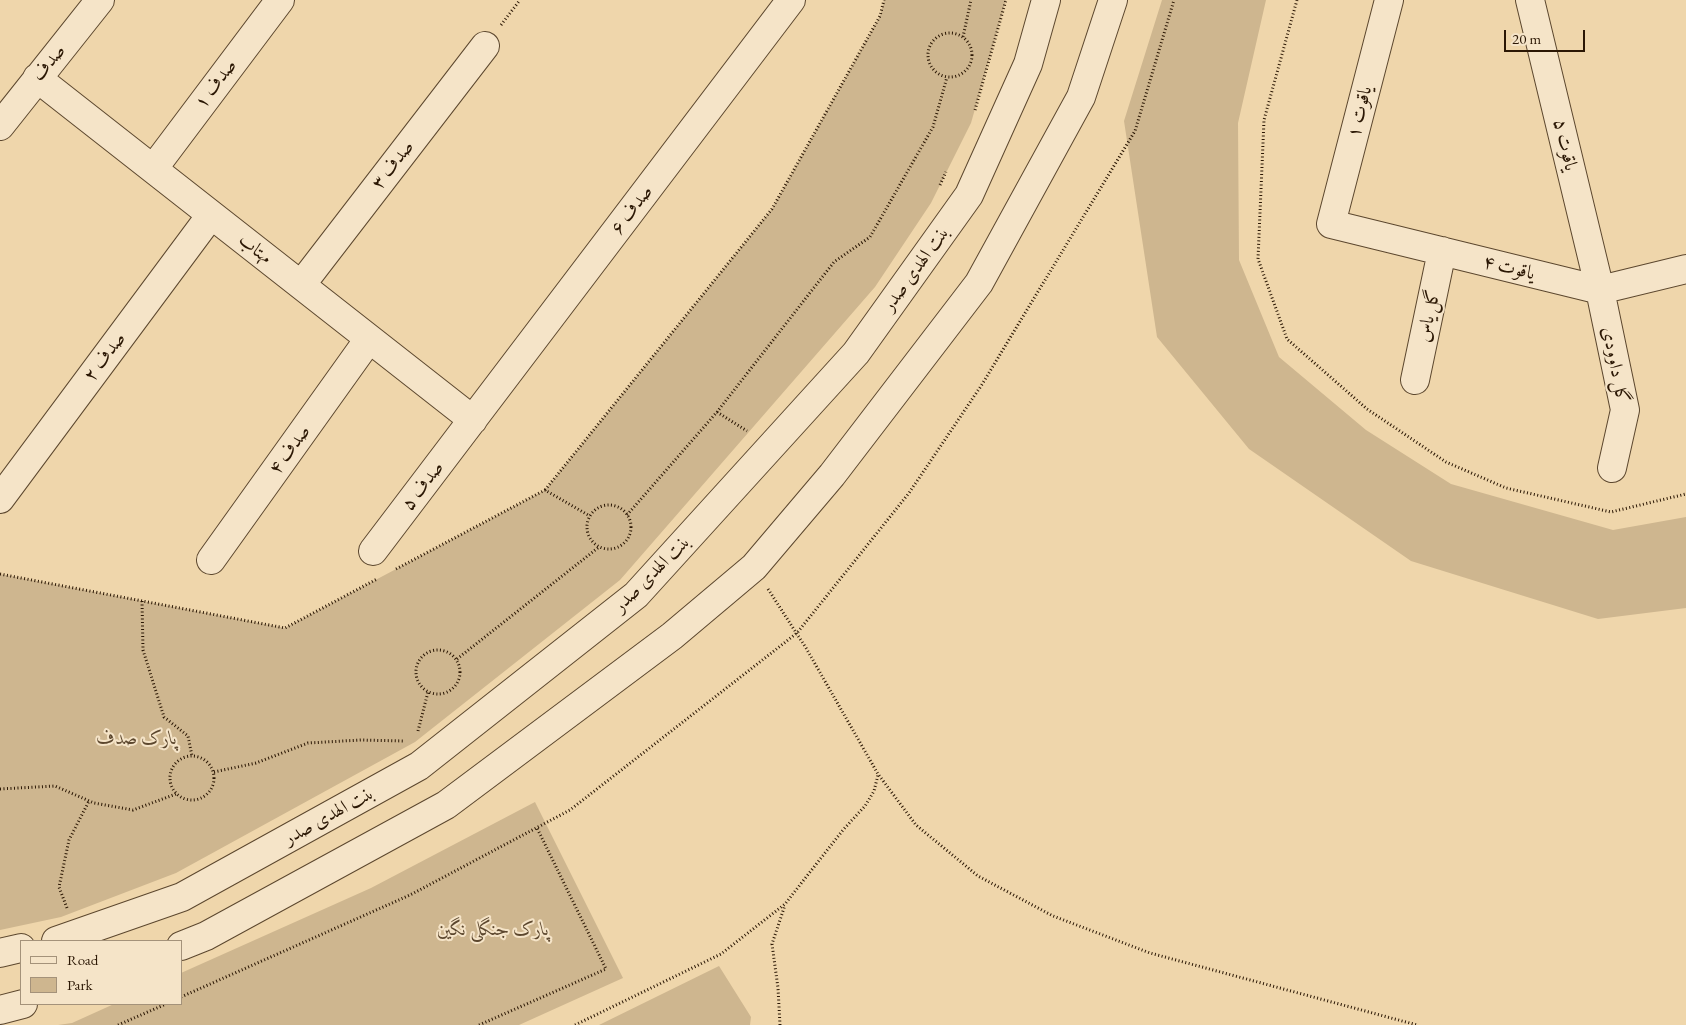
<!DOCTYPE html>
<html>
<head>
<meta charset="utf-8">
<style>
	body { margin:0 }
	#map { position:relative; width:1686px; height:1025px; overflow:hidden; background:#efd6ab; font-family:"EB Garamond",serif }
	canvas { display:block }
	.legend { position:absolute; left:20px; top:940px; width:162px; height:65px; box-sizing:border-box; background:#f5e4c8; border:1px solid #a4927a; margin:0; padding:6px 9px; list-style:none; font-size:15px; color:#2b1704 }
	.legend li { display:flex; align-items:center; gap:10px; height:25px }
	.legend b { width:25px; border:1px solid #a4927a }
	.scale { position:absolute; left:1504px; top:30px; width:81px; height:22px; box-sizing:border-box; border:2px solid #2b1704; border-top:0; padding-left:6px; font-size:15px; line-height:18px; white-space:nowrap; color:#2b1704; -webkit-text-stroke:4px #f5e4c8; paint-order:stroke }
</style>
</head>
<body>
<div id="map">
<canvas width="1686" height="1025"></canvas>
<ul class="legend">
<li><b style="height:6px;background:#f5e4c8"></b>Road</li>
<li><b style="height:14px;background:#ceb68f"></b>Park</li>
</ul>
<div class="scale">20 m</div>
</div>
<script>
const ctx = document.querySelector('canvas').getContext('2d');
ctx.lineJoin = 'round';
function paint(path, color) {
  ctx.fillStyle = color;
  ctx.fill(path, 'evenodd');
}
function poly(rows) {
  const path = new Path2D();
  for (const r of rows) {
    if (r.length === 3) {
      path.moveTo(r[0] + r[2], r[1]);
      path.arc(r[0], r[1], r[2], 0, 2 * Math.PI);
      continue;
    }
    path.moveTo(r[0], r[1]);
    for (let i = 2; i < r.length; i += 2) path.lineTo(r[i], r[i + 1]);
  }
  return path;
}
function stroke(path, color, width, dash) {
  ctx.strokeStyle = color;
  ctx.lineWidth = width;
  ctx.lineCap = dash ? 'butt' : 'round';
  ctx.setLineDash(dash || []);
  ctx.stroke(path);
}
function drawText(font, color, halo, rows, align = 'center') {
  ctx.font = font + ' "EB Garamond",Amiri,serif';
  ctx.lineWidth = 4;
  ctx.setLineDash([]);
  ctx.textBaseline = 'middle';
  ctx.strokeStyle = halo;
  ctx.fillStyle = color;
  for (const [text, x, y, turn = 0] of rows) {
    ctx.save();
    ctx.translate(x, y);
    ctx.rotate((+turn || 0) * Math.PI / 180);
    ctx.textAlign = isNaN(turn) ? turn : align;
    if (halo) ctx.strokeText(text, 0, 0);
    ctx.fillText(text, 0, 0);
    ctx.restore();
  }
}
paint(poly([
	[884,0,1006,0,971,123,931,203,875,287,620,580,415,742,176,873,61,917,0,930,0,574,285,628,545,490,772,209,880,16],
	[1162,0,1266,0,1238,123,1239,260,1279,357,1366,430,1451,484,1613,530,1686,517,1686,608,1598,619,1411,561,1249,449,1157,337,1124,121],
	[535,802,623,978,519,1025,58,1025,72,1023,114,1004,181,1004,181,973,371,888],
	[719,966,751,1017,750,1025,599,1025]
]), '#ceb68f');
const minor = poly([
	[1389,0,1331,224,1600,290,1686,269],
	[1530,0,1600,290,1625,410,1612,468],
	[37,78,473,420],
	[0,126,100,0],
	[153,169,280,0],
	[301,285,485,46],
	[1415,380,1442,251],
	[0,499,211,215],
	[373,551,791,0],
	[211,560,369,339],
	[56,941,182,897,419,766,636,595,856,353,969,195,1028,64,1046,0],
	[181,946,206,936,446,805,672,636,754,567,832,475,979,283,1081,97,1113,0],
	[0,953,21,948],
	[0,1010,23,1004]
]);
stroke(minor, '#5c472e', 30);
stroke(poly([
	[1297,0,1264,120,1258,259,1287,339,1367,409,1446,462,1506,488,1611,512,1686,494],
	[501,25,520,0],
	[950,55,22],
	[963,37,971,0],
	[975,110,1006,0],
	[940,185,946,172],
	[717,412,747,431],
	[545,490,772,209,880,16,884,0],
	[609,527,22],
	[627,515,717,412,834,262,870,237,933,127,947,77],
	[396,569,545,490,590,516],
	[0,574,285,628,377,579],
	[768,589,806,648,878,774,916,825,978,876,1053,916,1150,953,1417,1025],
	[142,601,143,650,164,717,188,736,192,756],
	[438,672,22],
	[457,659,599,547],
	[418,731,428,692],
	[192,778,22],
	[214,772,256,763,308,743,361,740,404,741],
	[0,789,55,786,94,803,133,810,176,794],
	[67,908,59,887,69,840,89,801],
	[181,997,410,895,570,810,797,633,909,493,981,386,1135,131,1174,0],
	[118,1025,166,1004],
	[479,1025,606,969,537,828],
	[575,1025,721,954,785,904,843,830,865,806,874,791,878,775],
	[780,1025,778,988,772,944,785,905]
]), '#2b1704', 3, [1, 2.5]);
stroke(minor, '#f5e4c8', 28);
drawText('19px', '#2b1704', '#f5e4c8', [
	["صدف",49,63,-51],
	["صدف ۱",216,84,-53],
	["یاقوت ۱",1360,112,-76],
	["یاقوت ۵",1565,145,77],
	["صدف ۳",393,165,-52],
	["صدف ۶",632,210,-53],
	["مهتاب",255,249,38],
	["یاقوت ۴",1509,268,14],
	["بنت الهدی صدر",916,269,-54],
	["گل یاس",1429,316,-78],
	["صدف ۲",105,357,-53],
	["گل داوودی",1615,365,79],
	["صدف ۴",290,450,-54],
	["صدف ۵",423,486,-53],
	["بنت الهدی صدر",652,574,-45],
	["بنت الهدی صدر",329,816,-29]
]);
drawText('italic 19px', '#5c472e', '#f5e4c8', [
	["پارک صدف",137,739],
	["پارک جنگلی نگین",493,930]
]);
</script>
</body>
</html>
